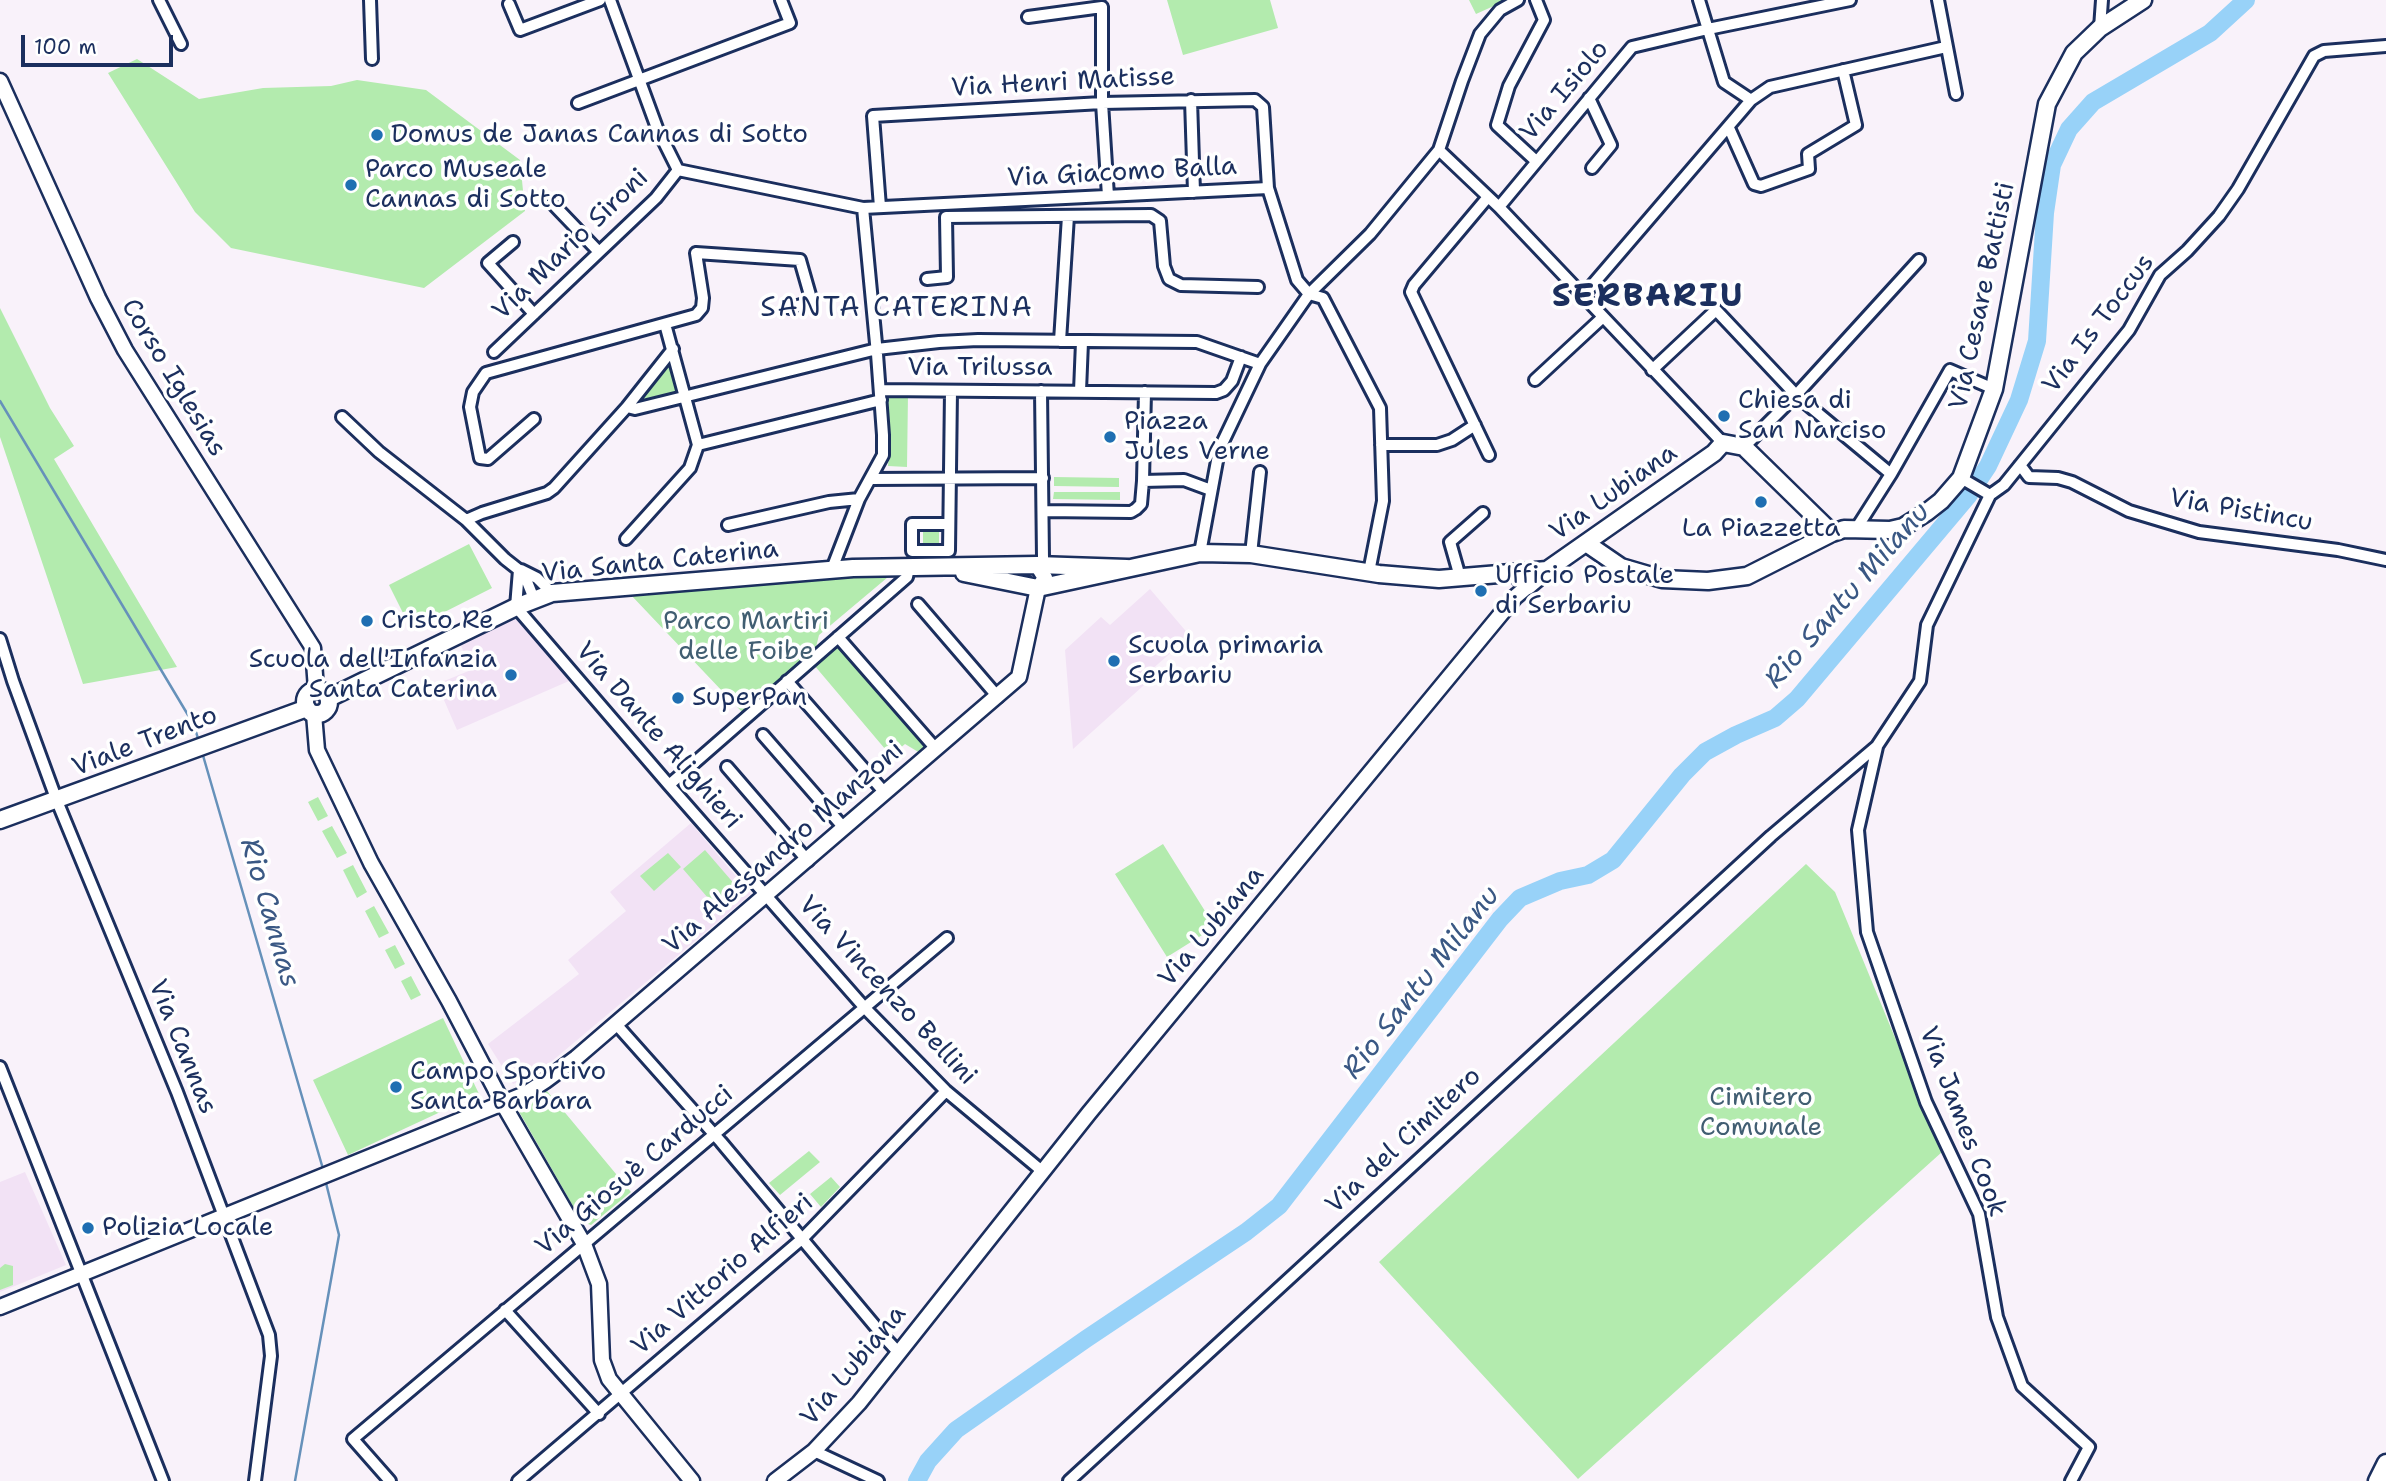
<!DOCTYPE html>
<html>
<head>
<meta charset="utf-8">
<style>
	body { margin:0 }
	#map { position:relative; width:2386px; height:1481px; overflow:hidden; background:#f9f2fa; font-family:"Shantell Sans",sans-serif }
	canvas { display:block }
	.scale { position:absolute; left:21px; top:35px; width:152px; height:32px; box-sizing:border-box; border:4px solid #1b2f5e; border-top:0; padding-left:9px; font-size:21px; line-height:24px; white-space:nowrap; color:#1b2f5e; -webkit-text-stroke:5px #fff; paint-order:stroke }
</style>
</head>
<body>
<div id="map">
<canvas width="2386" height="1481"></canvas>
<div class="scale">100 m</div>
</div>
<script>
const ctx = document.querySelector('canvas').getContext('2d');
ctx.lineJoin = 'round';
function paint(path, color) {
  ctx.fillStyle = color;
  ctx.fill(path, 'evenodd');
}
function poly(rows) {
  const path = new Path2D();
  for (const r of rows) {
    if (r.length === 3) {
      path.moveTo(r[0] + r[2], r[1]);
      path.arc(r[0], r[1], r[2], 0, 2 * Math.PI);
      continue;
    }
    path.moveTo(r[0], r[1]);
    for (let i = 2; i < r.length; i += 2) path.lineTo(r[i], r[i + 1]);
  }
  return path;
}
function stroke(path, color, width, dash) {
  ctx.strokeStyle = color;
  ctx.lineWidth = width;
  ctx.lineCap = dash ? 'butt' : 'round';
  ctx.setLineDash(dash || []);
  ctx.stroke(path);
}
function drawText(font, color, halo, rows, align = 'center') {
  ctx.font = font + ' "Shantell Sans",sans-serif';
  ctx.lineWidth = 7;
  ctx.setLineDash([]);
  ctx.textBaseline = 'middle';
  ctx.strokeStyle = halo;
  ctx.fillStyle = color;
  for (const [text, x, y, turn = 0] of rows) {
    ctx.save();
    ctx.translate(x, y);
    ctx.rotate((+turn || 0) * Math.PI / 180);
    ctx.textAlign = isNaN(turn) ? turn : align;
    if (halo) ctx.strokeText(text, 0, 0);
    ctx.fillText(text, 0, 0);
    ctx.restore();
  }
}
paint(poly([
	[1150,589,1190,636,1150,671,1153,677,1073,749,1065,650,1101,617,1110,625],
	[517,618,569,681,457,730,437,684,471,670,460,643],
	[691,823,751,894,539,1072,513,1084,488,1044,579,974,568,960,626,911,610,892],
	[25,1172,66,1265,0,1292,0,1182]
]), '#f2e2f5');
paint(poly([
	[1167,0,1270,0,1278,28,1183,55],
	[1469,0,1507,0,1476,14],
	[137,59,199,99,263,88,331,86,357,80,426,90,520,160,525,211,424,288,231,248,195,212,108,73],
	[0,308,50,408,74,446,54,459,177,667,83,684,0,437],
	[670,362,678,391,640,400],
	[887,393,908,394,907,467,888,466,890,435],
	[1054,477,1119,478,1119,487,1054,486],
	[1054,492,1120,492,1120,500,1053,499],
	[923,527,939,527,939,548,923,548],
	[469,544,492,588,411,629,389,585],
	[894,572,819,635,816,647,742,712,630,594],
	[837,645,926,747,920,753,905,744,891,756,814,665],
	[318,797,328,816,318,821,308,802],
	[332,826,347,853,337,858,322,831],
	[1163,844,1215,927,1167,957,1115,874],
	[705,850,743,894,721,913,683,869],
	[668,853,681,867,654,891,640,876],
	[1806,864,1835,892,1942,1152,1578,1479,1379,1262],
	[353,865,367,892,357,898,343,870],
	[374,906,389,933,379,938,365,911],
	[395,945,405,964,395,969,385,950],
	[411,976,421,995,411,1000,401,981],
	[443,1018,479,1094,348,1155,313,1080],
	[547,1091,631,1192,591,1225,582,1222,517,1108],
	[809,1151,820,1162,780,1195,769,1183],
	[831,1177,840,1187,821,1207,810,1194],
	[5,1264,13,1266,13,1285,0,1290,0,1268]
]), '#b3ebae');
stroke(poly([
	[0,401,194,725,199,742],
	[202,752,323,1169],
	[295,1481,339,1235,325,1179]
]), '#6691ba', 2.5);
stroke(poly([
	[917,1481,928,1461,956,1430,1086,1339,1246,1232,1279,1206,1500,919,1520,898,1560,881,1588,875,1613,860,1682,775,1705,752,1736,735,1775,718,1797,699,1968,496,1988,466,2019,400,2037,341,2045,213,2052,165,2069,129,2093,102,2210,33,2246,0]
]), '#98d2f8', 18);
const minor = poly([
	[159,0,181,44],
	[370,0,372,59],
	[610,0,657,128,678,170],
	[1536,0,1544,20,1509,86,1497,125,1536,161],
	[1699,0,1724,82,1751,100],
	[1938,0,1956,94],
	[509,4,520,30,600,0],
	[1028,17,1102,7,1102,103,1108,196],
	[2100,28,2102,0],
	[1589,98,1611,145,1592,168],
	[1191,100,1194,192],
	[578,103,790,23,781,0],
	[1729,128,1754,184,1761,186,1809,169,1808,154,1856,125,1843,70],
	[1439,150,1499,207,1723,443],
	[678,170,863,208,1268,188],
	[1488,197,1414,285,1411,292,1489,455],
	[553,204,599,252],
	[880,207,873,116,1102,103,1255,100,1263,107,1268,188,1297,280,1309,294,1323,298,1380,408,1383,501,1369,572],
	[1499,207,1632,47,1708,29,1850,0],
	[513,242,488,263,534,314],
	[927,279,947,277,946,217,1151,215,1160,221,1164,266,1169,279,1181,285,1258,287],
	[1582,297,1751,100,1770,87,1946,47],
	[1060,341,1068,216],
	[494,352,656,198,678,170],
	[1652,370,1716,310,1796,395,1891,474],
	[1535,380,1602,318],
	[880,390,1216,393,1224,390,1232,381,1241,357],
	[1041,391,1043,558],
	[1080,391,1082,342],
	[627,407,635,409,877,349,939,342,978,340,1197,342,1260,364],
	[342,417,379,452,466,520,505,559,519,570,526,579,534,599],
	[534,419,488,459,480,458,470,407,473,392,486,373,696,315,702,308,703,298,696,253,800,260,812,302,790,308],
	[698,445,881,400],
	[1381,445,1437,445,1452,440,1475,425],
	[1744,447,1796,395,1919,260],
	[2020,465,2029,477,2058,478,2072,482,2129,511,2199,532,2338,550,2386,560],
	[1961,478,1990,495,2004,485,2129,330,2160,275,2187,251,2219,216,2238,189,2314,56,2324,51,2386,46],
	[871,479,1043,478],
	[1143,481,1184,480,1211,490],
	[1043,511,1131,512,1136,509,1141,504,1143,481,1145,392],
	[466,520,482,513,547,493,554,488,627,407,673,349],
	[949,524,912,524,912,551,949,551,951,391],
	[728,525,829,502,859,499],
	[1856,529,1891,474,1950,370,1994,389],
	[626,539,690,468,698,445,665,324],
	[1200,553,1219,450,1260,364,1309,294,1370,234,1439,150,1462,81,1480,34,1500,10,1518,0],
	[1251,554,1260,472],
	[832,569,859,499,883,455,883,435,877,354,863,208],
	[519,570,516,607,669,785,864,1007,946,1091,1042,1171],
	[521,570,537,578,552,593],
	[1460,577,1450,542,1483,513],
	[918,604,998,697],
	[838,637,936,749],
	[0,639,13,681,57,801,177,1092,269,1335,271,1356,255,1481],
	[787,681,885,793],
	[763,735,844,828],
	[1877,747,1858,830,1867,932,1926,1102,1979,1214,1997,1317,2022,1386,2089,1447,2071,1481],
	[727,767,808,861],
	[669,785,907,577,909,568],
	[616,1024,721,1142,885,1338,899,1353],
	[0,1067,163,1481],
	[505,1310,599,1414],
	[814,1451,878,1481],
	[390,1481,353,1439,947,938],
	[518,1481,803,1238,946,1091],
	[1069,1481,1771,836,1877,746,1920,681,1927,625,1990,495]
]);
const tertiary = poly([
	[0,81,98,298,125,350,313,648,316,689],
	[314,714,317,750,371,863,449,1001,502,1102,584,1244,599,1284,602,1360,609,1379,692,1481],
	[0,1307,525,1094,545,1081,576,1058,1019,677,1038,588,1045,578,1037,565],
	[775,1481,814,1451,859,1403,1089,1113,1515,597,1528,586]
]);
const secondary = poly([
	[1586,543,1621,567,1662,579,1708,581,1747,576,1832,533,1844,529,1890,530,1903,527,1927,512,1941,501,1961,478,1994,389,2047,104,2074,53,2100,28,2143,0],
	[964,573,1038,588,1200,553,1251,554,1379,574,1439,579,1547,570],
	[1515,573,1528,586,1547,570,1714,453,1723,443,1744,447,1832,533],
	[317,702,12],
	[329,698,516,607,552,593,853,568,1037,565,1127,568],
	[0,820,307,708],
	[2377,1481,2386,1463]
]);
stroke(minor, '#1b2f5e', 16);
stroke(tertiary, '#1b2f5e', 19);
stroke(secondary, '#1b2f5e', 21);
stroke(minor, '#fff', 10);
stroke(tertiary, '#fff', 14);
stroke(secondary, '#fff', 16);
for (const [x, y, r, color] of [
	[377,135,7,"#1f6fb2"],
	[351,185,7,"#1f6fb2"],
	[1724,416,7,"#1f6fb2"],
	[1110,437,7,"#1f6fb2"],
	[1761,502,7,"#1f6fb2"],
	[1481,591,7,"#1f6fb2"],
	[367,621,7,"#1f6fb2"],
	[1114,661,7,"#1f6fb2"],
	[511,675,7,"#1f6fb2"],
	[678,698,7,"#1f6fb2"],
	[396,1087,7,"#1f6fb2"],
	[88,1228,7,"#1f6fb2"]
]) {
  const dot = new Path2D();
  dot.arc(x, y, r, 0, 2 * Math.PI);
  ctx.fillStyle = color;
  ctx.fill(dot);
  stroke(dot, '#fff', 2.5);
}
drawText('26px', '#1b2f5e', '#fff', [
	["Via Henri Matisse",1063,83,-3],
	["Via Isiolo",1565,91,-50],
	["Via Giacomo Balla",1122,173,-3],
	["Via Mario Sironi",571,245,-44],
	["Via Cesare Battisti",1983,296,-78],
	["Via Is Toccus",2099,324,-53],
	["Via Trilussa",980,368],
	["Corso Iglesias",173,378,59],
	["Via Lubiana",1614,493,-35],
	["Via Pistincu",2241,511,10],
	["Via Santa Caterina",660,562,-6],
	["Via Dante Alighieri",658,736,49],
	["Viale Trento",145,742,-21],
	["Via Alessandro Manzoni",784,848,-41],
	["Via Lubiana",1212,927,-50],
	["Via Vincenzo Bellini",887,991,47],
	["Via Cannas",182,1047,68],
	["Via James Cook",1962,1122,69],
	["Via del Cimitero",1404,1141,-43],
	["Via Giosuè Carducci",635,1171,-40],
	["Via Vittorio Alfieri",723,1275,-41],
	["Via Lubiana",854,1366,-50]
]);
drawText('26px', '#1b2f5e', '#fff', [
	["Domus de Janas Cannas di Sotto",391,135],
	["Parco Museale",365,170],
	["Cannas di Sotto",365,200],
	["Chiesa di",1738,401],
	["San Narciso",1738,431],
	["Piazza",1124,422],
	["Jules Verne",1124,452],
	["La Piazzetta",1761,529,"center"],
	["Ufficio Postale",1495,576],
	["di Serbariu",1495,606],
	["Cristo Re",381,621],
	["Scuola primaria",1128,646],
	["Serbariu",1128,676],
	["Scuola dell'Infanzia",497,660,"right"],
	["Santa Caterina",497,690,"right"],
	["SuperPan",692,698],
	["Campo Sportivo",410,1072],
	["Santa Barbara",410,1102],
	["Polizia Locale",102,1228]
], 'left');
drawText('26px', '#415e72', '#fff', [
	["Parco Martiri",746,622],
	["delle Foibe",746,652],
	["Cimitero",1761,1098],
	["Comunale",1761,1128]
]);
ctx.letterSpacing = '2px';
drawText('28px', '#1b2f5e', '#fff', [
	["SANTA CATERINA",897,309]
]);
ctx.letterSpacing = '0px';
drawText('italic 28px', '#3a5884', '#fff', [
	["Rio Santu Milanu",1848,596,-49],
	["Rio Cannas",269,913,74],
	["Rio Santu Milanu",1422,983,-52]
]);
ctx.letterSpacing = '2px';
drawText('bold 33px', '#1b2f5e', '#fff', [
	["SERBARIU",1648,297]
]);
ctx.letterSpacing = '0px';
</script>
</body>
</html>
